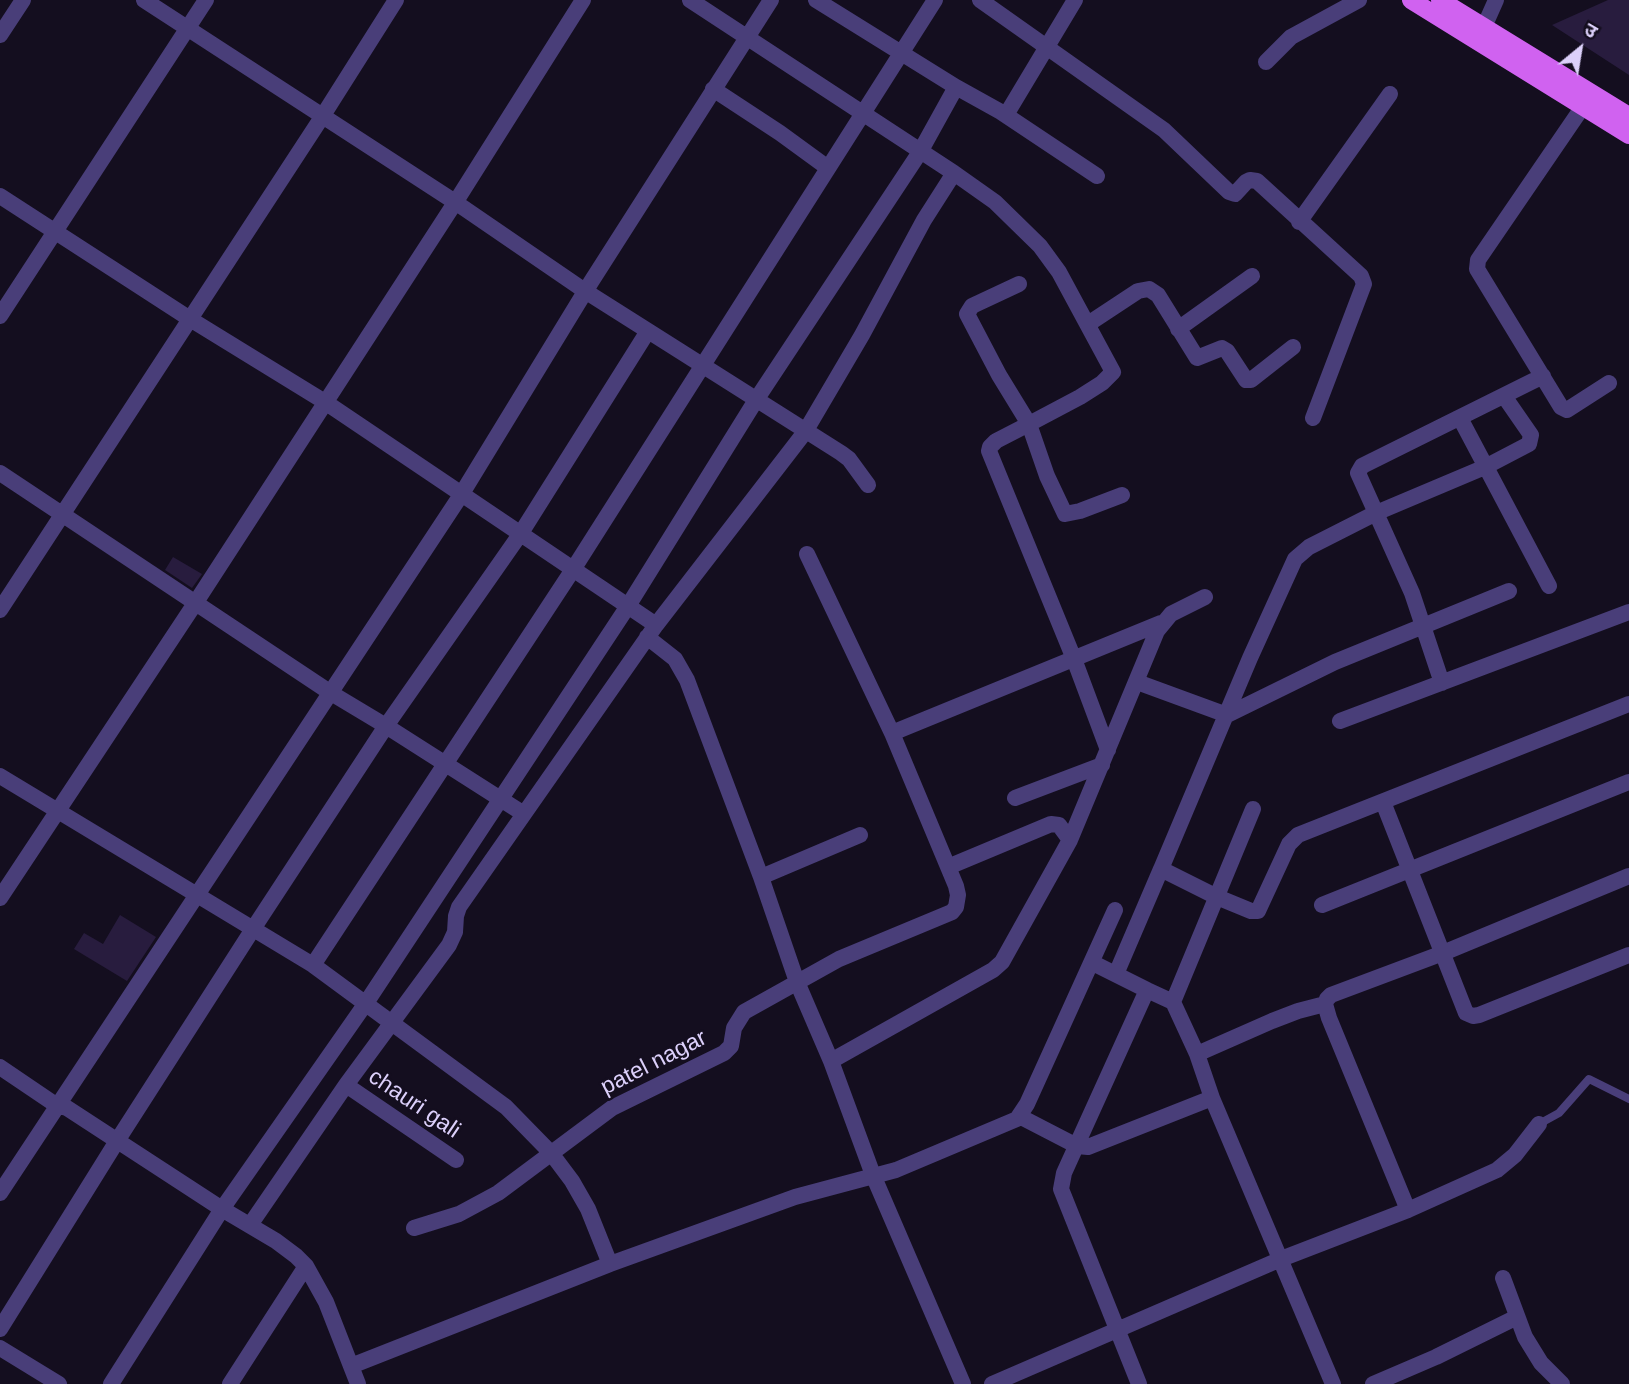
<!DOCTYPE html>
<html>
<head>
<meta charset="utf-8">
<style>
	body { margin:0 }
	#map { position:relative; width:1629px; height:1384px; overflow:hidden; background:#140e1f; font-family:Arial,"Noto Sans Devanagari",sans-serif }
	canvas { display:block }
	.north { position:absolute; left:1545px; top:14px; width:70px; height:70px; -webkit-text-stroke:5px #140e1f; paint-order:stroke; rotate:30deg; font-size:19px; font-weight:700; line-height:28px; text-align:center; color:#dcd0fb }
	.north::after { content:''; display:block; margin:auto; width:24px; height:32px; background:#dcd0fb; clip-path:polygon(50% 0,100% 100%,50% 72%,0 100%) }
</style>
</head>
<body>
<div id="map">
<canvas width="1629" height="1384"></canvas>
<div class="north">उ</div>
</div>
<script>
const ctx = document.querySelector('canvas').getContext('2d');
ctx.lineJoin = 'round';
function paint(path, color) {
  ctx.fillStyle = color;
  ctx.fill(path, 'evenodd');
}
function poly(rows) {
  const path = new Path2D();
  for (const r of rows) {
    path.moveTo(r[0], r[1]);
    for (let i = 2; i < r.length; i += 2) path.lineTo(r[i], r[i + 1]);
  }
  return path;
}
function stroke(path, color, width, dash) {
  ctx.strokeStyle = color;
  ctx.lineWidth = width;
  ctx.lineCap = dash ? 'butt' : 'round';
  ctx.setLineDash(dash || []);
  ctx.stroke(path);
}
function drawText(font, color, halo, rows, align = 'center') {
  ctx.font = font + ' Arial,sans-serif';
  ctx.lineWidth = 5;
  ctx.setLineDash([]);
  ctx.textBaseline = 'middle';
  ctx.strokeStyle = halo;
  ctx.fillStyle = color;
  for (const [text, x, y, turn = 0] of rows) {
    ctx.save();
    ctx.translate(x, y);
    ctx.rotate((+turn || 0) * Math.PI / 180);
    ctx.textAlign = isNaN(turn) ? turn : align;
    if (halo) ctx.strokeText(text, 0, 0);
    ctx.fillText(text, 0, 0);
    ctx.restore();
  }
}
paint(poly([
	[1608,0,1629,0,1629,75,1552,25],
	[173,557,202,574,192,588,165,570],
	[120,915,156,937,127,981,74,949,84,933,103,944]
]), '#281c3e');
stroke(poly([
	[1539,1124,1559,1113,1589,1079,1629,1099]
]), '#493e79', 8);
stroke(poly([
	[144,0,455,202,585,291,841,453,849,459,868,485],
	[690,0,954,173,995,202,1040,246,1059,272,1113,372,1102,383,1080,397,1029,424,999,375,967,314,972,306,1019,284],
	[816,0,956,87,1001,112,1097,176],
	[980,0,1164,130,1229,192,1235,194,1246,182,1250,180,1257,181,1361,276,1364,284,1313,418],
	[0,35,23,0],
	[1480,36,1496,0],
	[1266,62,1291,37,1359,0],
	[713,89,780,133,828,168],
	[1584,105,1478,260,1477,269,1561,407,1567,410,1609,383],
	[1006,115,1075,0],
	[0,196,190,319,325,402,656,625],
	[1299,222,1390,94],
	[0,316,206,0],
	[1088,324,1138,291,1149,289,1158,295,1197,358,1222,348,1227,351,1246,380,1251,380,1293,347],
	[1178,329,1252,276],
	[1504,396,1531,435,1529,444,1485,467,1376,513,1309,547,1295,559,1250,658,1161,869,1217,897,1251,911,1258,911,1289,844,1298,835,1629,704],
	[1460,418,1549,586],
	[0,473,331,693,386,726,524,814],
	[0,610,322,117,396,0],
	[647,637,675,659,687,680,761,877,797,982,831,1061,873,1175,963,1384],
	[1137,682,1227,715,1335,662,1509,591],
	[1442,683,1412,593,1358,473,1362,466,1543,376],
	[1340,721,1629,612],
	[892,733,1161,623],
	[1108,750,1074,659,989,451,990,447,996,441,1029,424,1047,476,1065,514,1080,511,1122,495],
	[0,776,313,965,506,1107,551,1153,572,1181,588,1209,610,1264],
	[1015,798,1102,765],
	[1383,802,1466,1013,1473,1016,1479,1015,1629,955],
	[948,867,1051,824,1059,825,1070,840],
	[761,877,860,835],
	[0,898,196,602,460,195,583,0],
	[1322,905,1629,782],
	[1093,963,1147,990],
	[313,965,574,568,935,0],
	[1116,974,1161,869],
	[1173,1002,1253,809],
	[1197,1054,1272,1021,1298,1011,1325,1004],
	[831,1061,993,970,1002,962,1070,840,1157,631,1171,614,1205,597],
	[0,1067,56,1105,67,1108,222,1209,276,1241,296,1256,306,1266,326,1302,358,1384],
	[346,1085,456,1160],
	[1019,1116,1077,1146,1088,1147,1212,1098],
	[0,1193,461,495,591,282,771,0],
	[1408,1210,1329,1018,1325,1004,1327,999,1331,995,1443,953,1629,876],
	[250,1225,346,1085,449,945,455,932,456,916,459,907,656,625,805,432,862,335,924,220,954,173],
	[414,1228,459,1214,498,1193,612,1108,724,1053,731,1046,734,1028,744,1012,839,959,952,912,956,907,958,895,956,886,892,733,807,554],
	[1503,1278,1525,1337,1541,1363,1562,1384],
	[0,1329,117,1141,253,929,386,726,521,533,648,331],
	[0,1348,59,1384],
	[351,1366,610,1264,795,1197,896,1170,1017,1119,1027,1104,1115,910],
	[111,1384,222,1209,366,1003,628,606,756,400,920,152,956,87],
	[230,1384,306,1266],
	[992,1384,1281,1259,1408,1210,1497,1170,1515,1155,1539,1124],
	[1139,1384,1061,1189,1064,1173,1147,990,1173,1002,1197,1054,1212,1098,1333,1384],
	[1373,1384,1436,1357,1517,1317]
]), '#493e79', 16);
stroke(poly([
	[1411,0,1629,135],
	[1440,0,1629,116]
]), '#d062f0', 18);
drawText('23px', '#dcd0fb', '#140e1f', [
	["patel nagar",654,1063,-27],
	["chauri gali",414,1104,34]
]);
</script>
</body>
</html>
